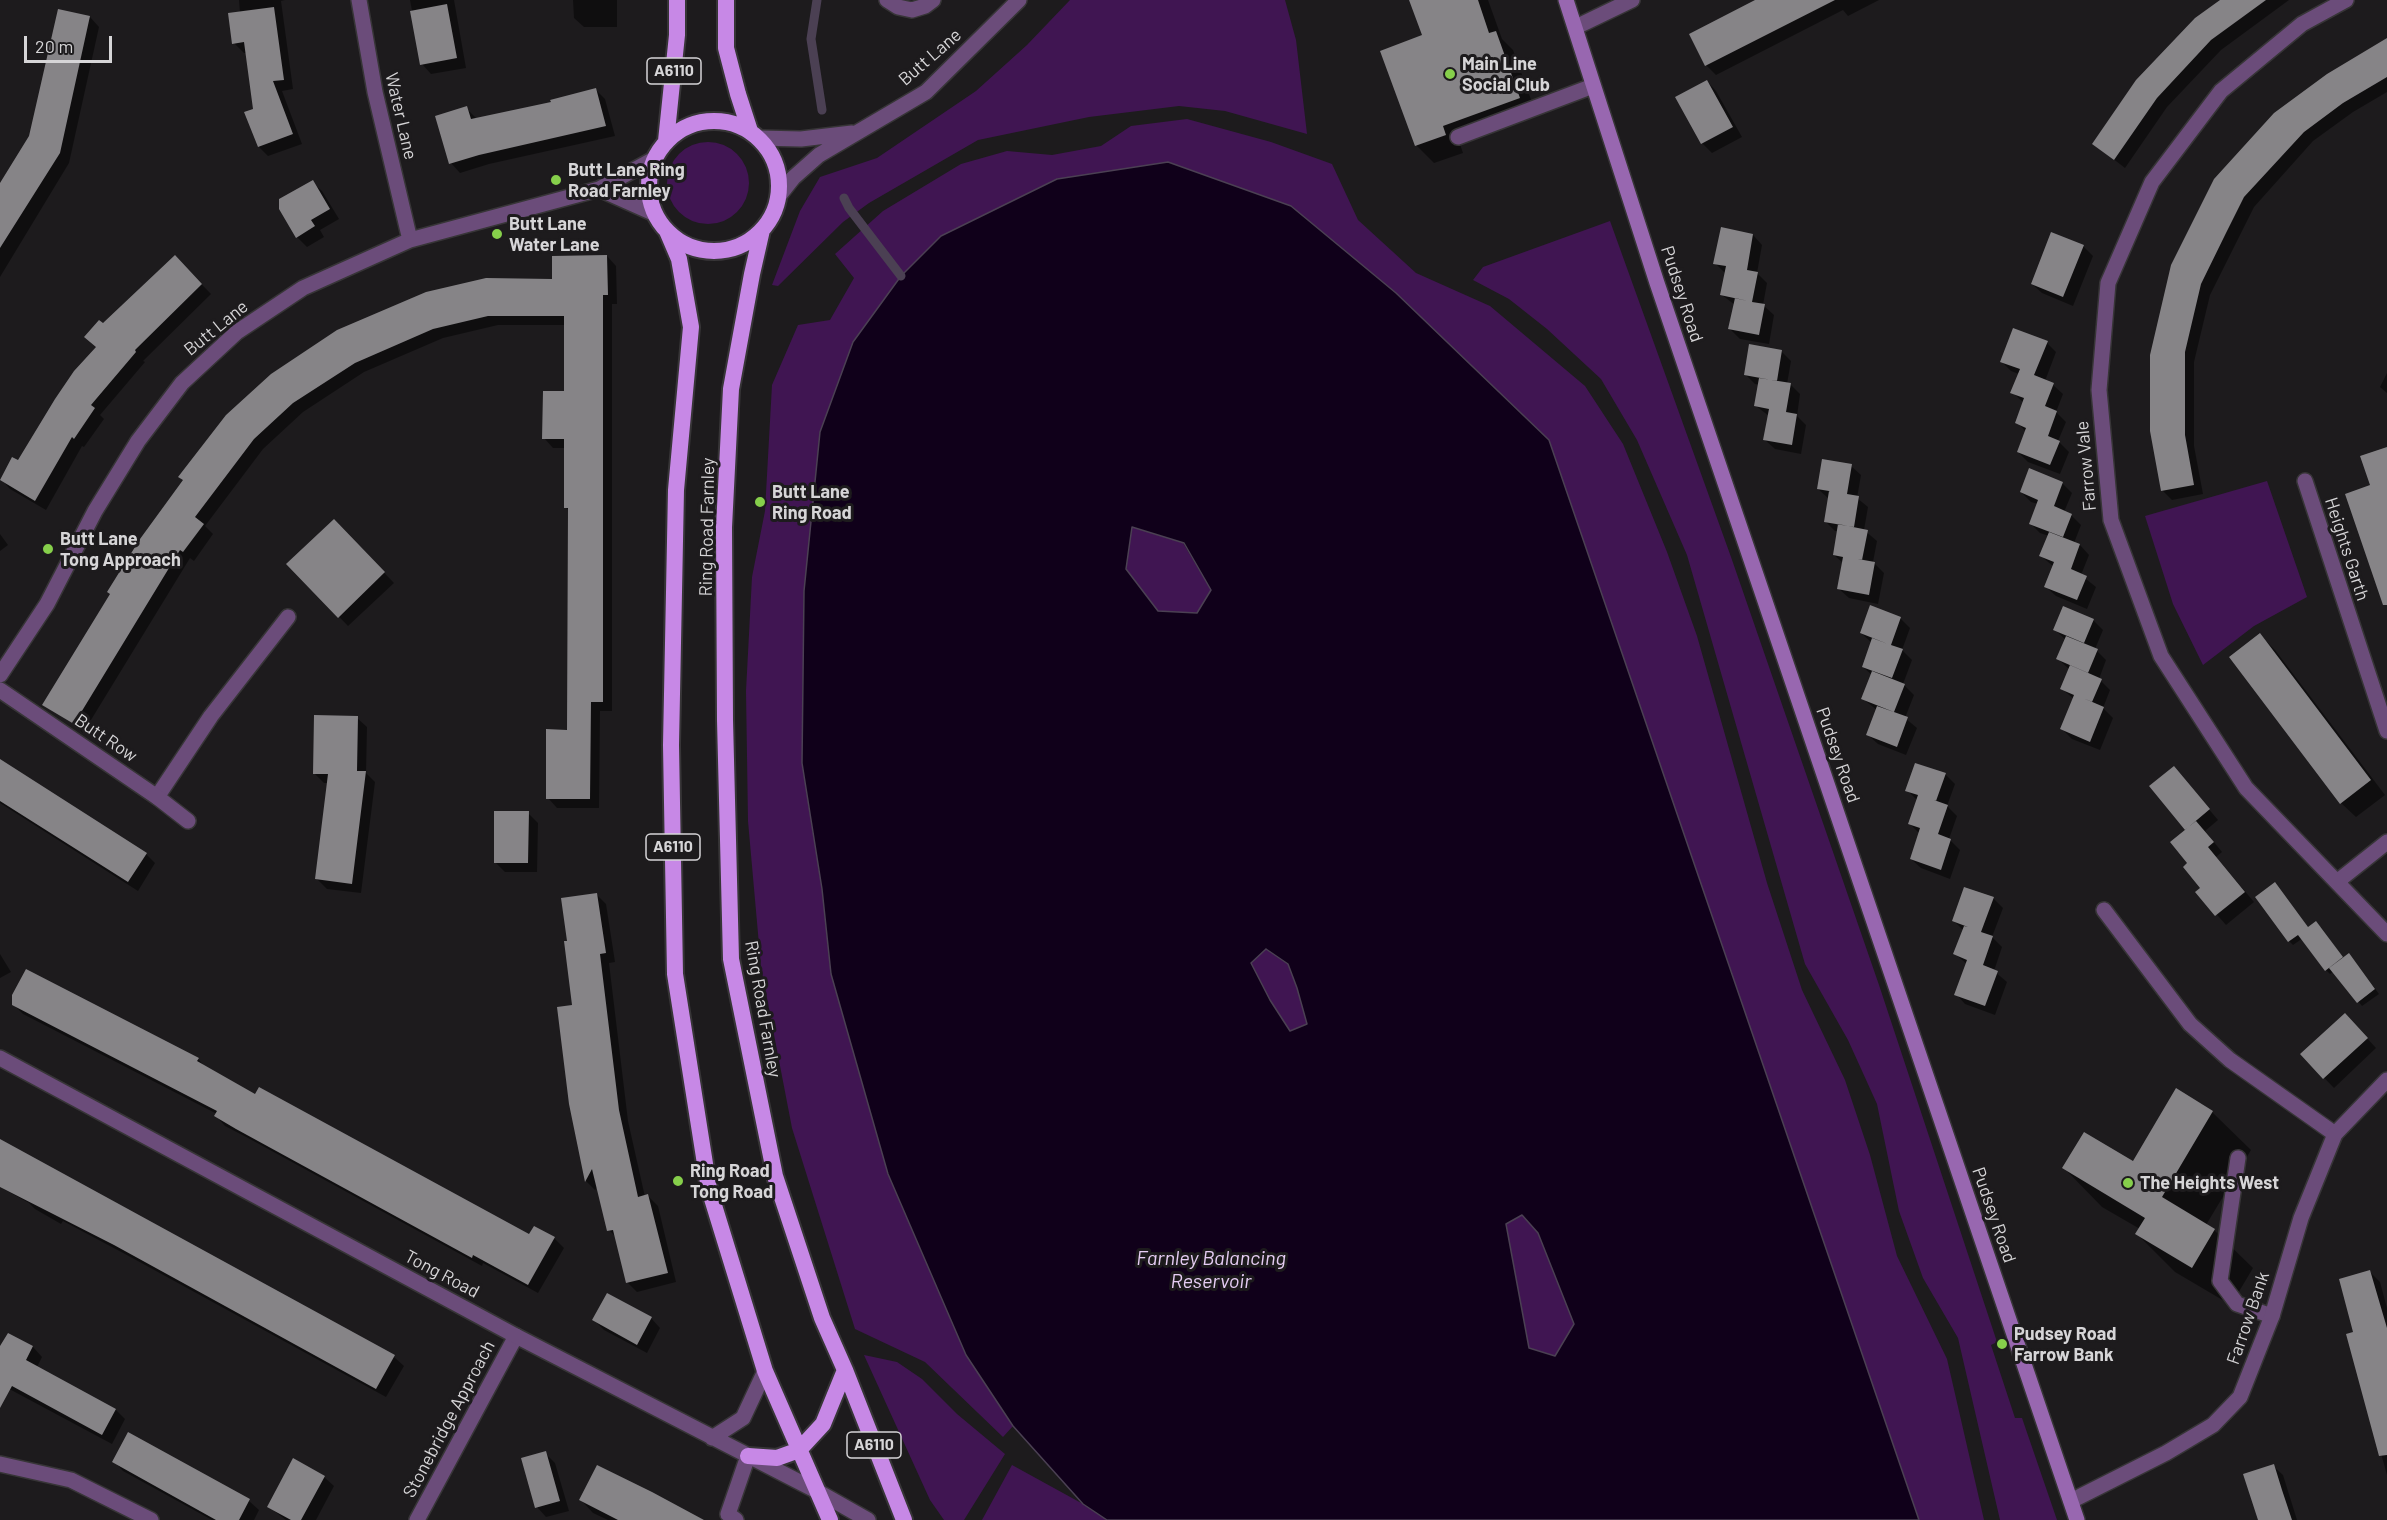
<!DOCTYPE html>
<html>
<head>
<meta charset="utf-8">
<style>
	body { margin:0 }
	#map { position:relative; width:2387px; height:1520px; overflow:hidden; background:#1d1b1d; font-family:Barlow,sans-serif }
	canvas { display:block }
	.scale { position:absolute; left:24px; top:36px; width:88px; height:27px; box-sizing:border-box; border:3px solid #d6d5d7; border-top:0; padding-left:8px; font-size:18px; line-height:21px; white-space:nowrap; color:#d6d5d7; -webkit-text-stroke:4px #1d1b1d; paint-order:stroke }
</style>
</head>
<body>
<div id="map">
<canvas width="2387" height="1520"></canvas>
<div class="scale">20 m</div>
</div>
<script>
const ctx = document.querySelector('canvas').getContext('2d');
ctx.lineJoin = 'round';
function paint(path, color) {
  ctx.fillStyle = color;
  ctx.fill(path, 'evenodd');
}
function poly(rows) {
  const path = new Path2D();
  for (const r of rows) {
    if (r.length === 3) {
      path.moveTo(r[0] + r[2], r[1]);
      path.arc(r[0], r[1], r[2], 0, 2 * Math.PI);
      continue;
    }
    path.moveTo(r[0], r[1]);
    for (let i = 2; i < r.length; i += 2) path.lineTo(r[i], r[i + 1]);
  }
  return path;
}
function stroke(path, color, width, dash) {
  ctx.strokeStyle = color;
  ctx.lineWidth = width;
  ctx.lineCap = dash ? 'butt' : 'round';
  ctx.setLineDash(dash || []);
  ctx.stroke(path);
}
function drawText(font, color, halo, rows, align = 'center') {
  ctx.font = font + ' Barlow,sans-serif';
  ctx.lineWidth = 6;
  ctx.setLineDash([]);
  ctx.textBaseline = 'middle';
  ctx.strokeStyle = halo;
  ctx.fillStyle = color;
  for (const [text, x, y, turn = 0] of rows) {
    ctx.save();
    ctx.translate(x, y);
    ctx.rotate((+turn || 0) * Math.PI / 180);
    ctx.textAlign = isNaN(turn) ? turn : align;
    if (halo) ctx.strokeText(text, 0, 0);
    ctx.fillText(text, 0, 0);
    ctx.restore();
  }
}
paint(poly([
	[1070,0,1285,0,1296,40,1307,134,1225,111,1179,106,1089,117,978,140,869,203,843,222,778,286,772,285,800,211,820,177,877,158,976,91,1027,45],
	[1187,119,1271,142,1332,164,1358,220,1416,273,1490,306,1585,386,1623,444,1667,552,1697,636,1767,883,1802,990,1845,1080,1870,1155,1897,1256,1947,1359,1984,1520,1919,1520,1549,440,1396,293,1291,206,804,591,802,763,822,889,831,974,888,1174,966,1355,1013,1426,1003,1437,925,1362,855,1329,792,1128,761,967,748,821,746,691,752,577,765,511,772,385,798,325,830,320,854,278,835,254,883,211,961,164,1007,151,1052,155,1101,146,1131,126],
	[708,183,41],
	[1610,221,1731,557,1879,985,1997,1342,1991,1345,2015,1418,2022,1418,2057,1520,2000,1520,1958,1338,1923,1278,1899,1211,1877,1104,1848,1040,1805,964,1687,555,1637,440,1601,379,1547,329,1509,299,1473,280,1483,267],
	[2267,481,2307,597,2254,626,2203,665,2173,604,2145,516],
	[1132,527,1183,543,1211,590,1197,613,1158,611,1126,569],
	[1266,949,1288,964,1297,988,1307,1024,1290,1031,1270,1000,1251,963],
	[1522,1215,1538,1233,1574,1324,1555,1356,1529,1348,1506,1224],
	[864,1355,897,1362,922,1379,957,1414,1005,1454,964,1520,944,1520,930,1500],
	[1012,1465,1083,1504,1107,1520,982,1520]
]), '#401552');
const water = poly([
	[1168,162,1291,206,1396,293,1549,440,1919,1520,1107,1520,1083,1504,1013,1426,966,1355,888,1174,831,974,822,889,802,763,804,591,820,432,853,342,901,276,941,236,1057,179,1168,162],
	[1132,527,1184,543,1211,590,1197,613,1158,611,1126,569,1132,527],
	[1266,949,1288,964,1297,988,1307,1024,1290,1031,1270,1000,1251,963,1266,949],
	[1522,1215,1538,1233,1574,1324,1555,1356,1529,1348,1506,1224,1522,1215]
]);
paint(water, '#10001a');
stroke(water, '#4b4053', 1.5);
paint(poly([
	[239,0,285,0,281,1,293,89,282,91,302,144,268,156,259,147,247,53,244,53,234,43,240,13],
	[410,0,454,0,466,68,431,74,422,64],
	[573,0,617,0,617,27,584,27,574,18],
	[1411,0,1488,0,1502,39,1513,50,1537,116,1460,144,1463,153,1434,163,1417,146,1382,51,1424,36],
	[1758,0,1879,0,1848,16,1843,10,1716,75,1707,66,1691,35],
	[2222,0,2289,0,2221,50,2167,107,2125,168,2094,144],
	[90,17,99,27,69,163,0,277,0,187,31,136],
	[2387,39,2387,92,2353,112,2313,141,2254,207,2210,295,2194,362,2194,446,2203,494,2172,500,2162,490,2172,265],
	[1707,81,1716,91,1742,137,1712,153,1702,143,1677,97],
	[596,90,605,99,615,136,489,164,460,173,451,163,466,108,477,119,553,103],
	[312,182,322,191,339,219,320,230,324,237,307,247,297,237],
	[1753,235,1762,245,1757,273,1767,283,1763,305,1774,315,1769,344,1740,339,1730,329,1735,305,1722,295,1725,273,1715,263],
	[2083,246,2093,256,2073,306,2042,293,2032,284],
	[607,256,616,266,617,304,612,304,612,711,600,711,599,808,557,808,548,798,569,731,570,511,565,507,566,448,553,448,544,438,565,393,565,325,498,325,443,338,364,372,303,412,263,449,205,526,213,534,194,561,190,558,83,733,74,724,52,693,271,375,554,281],
	[175,257,211,294,143,361,145,362,100,415,104,419,84,447,82,446,46,510,10,489,1,479,19,462,97,348,103,325],
	[2047,343,2056,352,2045,381,2053,385,2063,394,2056,412,2066,422,2058,441,2069,452,2060,474,2028,462,2018,452,2026,432,2017,422,2024,403,2012,392,2019,374,2011,371,2001,361],
	[1781,351,1791,361,1787,384,1790,384,1800,394,1797,416,1806,425,1801,454,1775,449,1765,440,1769,416,1756,406,1760,385,1755,384,1745,374],
	[2387,373,2387,393,2380,387],
	[1851,466,1861,475,1857,498,1868,507,1864,530,1877,541,1873,562,1884,573,1878,604,1849,598,1839,589,1843,563,1834,555,1838,531,1835,531,1825,521,1829,499,1818,489],
	[2062,483,2072,493,2064,512,2071,515,2081,525,2074,543,2080,545,2089,555,2081,575,2096,587,2087,609,2056,596,2046,587,2054,567,2041,556,2049,536,2040,533,2030,523,2038,504,2031,502,2021,492],
	[334,521,394,583,348,626,288,564],
	[0,534,8,545,0,551],
	[1900,618,1910,628,1902,650,1912,660,1903,684,1914,695,1905,718,1917,728,1906,755,1878,744,1868,735,1877,710,1863,699,1872,675,1863,667,1872,643,1861,633],
	[2093,620,2103,630,2095,649,2106,660,2099,679,2110,690,2103,708,2113,718,2100,750,2072,739,2062,729,2074,699,2062,689,2070,670,2058,659,2066,640,2055,630],
	[2260,635,2275,650,2385,795,2356,817,2341,803],
	[357,718,367,727,366,773,375,782,361,893,327,889,317,879,328,783,324,783,314,773],
	[0,765,146,854,155,863,138,891,0,803],
	[2174,768,2218,820,2205,831,2222,852,2216,857,2254,902,2226,925,2197,892,2202,888,2189,864,2187,830],
	[1945,774,1955,784,1947,806,1957,816,1949,839,1960,850,1950,879,1921,868,1911,859,1920,834,1910,824,1918,801,1907,790],
	[528,813,538,823,537,872,505,872,495,862],
	[2279,889,2309,929,2321,927,2344,959,2353,959,2379,994,2362,1006,2334,971,2330,974,2326,970,2303,938,2293,945,2289,941],
	[597,895,606,904,615,962,609,963,628,1121,645,1197,648,1196,658,1206,676,1282,637,1292,627,1282,617,1238,609,1230,598,1186,595,1190,586,1181,571,1104,574,1006,569,942],
	[1993,898,2003,908,1992,937,2002,947,1994,971,2007,982,1995,1015,1965,1004,1956,994,1967,964,1955,954,1963,930,1953,920],
	[0,954,11,972,0,978],
	[13,1004,198,1059,207,1069,256,1096,530,1236,554,1238,564,1248,538,1293,483,1263,482,1266,248,1138,225,1126,216,1116,217,1114,23,1014],
	[2355,1025,2376,1048,2334,1088,2302,1055],
	[2212,1112,2251,1150,2206,1225,2214,1230,2253,1268,2231,1305,2175,1272,2137,1234,2140,1229,2102,1207,2064,1168,2133,1163],
	[0,1141,394,1357,404,1366,386,1397,125,1254,63,1221,61,1224,35,1209,29,1203,0,1187],
	[2370,1272,2380,1282,2387,1308,2387,1475,2348,1335,2355,1333],
	[651,1318,660,1328,647,1353,604,1330,594,1320],
	[9,1335,33,1347,42,1357,37,1367,116,1410,125,1419,112,1444,0,1384,0,1349],
	[128,1434,249,1501,259,1510,254,1520,212,1520,123,1471,114,1461],
	[545,1453,555,1463,569,1511,546,1517,537,1507],
	[2273,1466,2283,1475,2297,1520,2259,1520],
	[324,1477,334,1486,316,1520,286,1520,269,1507],
	[581,1500,701,1520,608,1520,593,1513]
]), '#0007');
stroke(poly([
	[817,0,811,39,822,110],
	[844,198,849,208,901,276]
]), '#4b4053', 9);
paint(poly([
	[1409,0,1478,0,1489,33,1496,31,1520,98,1443,126,1446,135,1415,146,1380,51,1422,35],
	[1755,0,1835,0,1705,66,1689,34],
	[2220,0,2266,0,2211,40,2157,98,2114,160,2092,144,2136,80,2195,18],
	[447,4,457,58,420,65,410,11],
	[274,7,284,80,273,81,293,134,258,147,244,112,253,109,244,42,232,44,228,13],
	[58,9,90,16,60,153,0,248,0,183,29,136],
	[2387,38,2387,77,2343,103,2304,132,2244,197,2226,233,2201,284,2185,352,2185,435,2194,485,2161,491,2150,431,2150,355,2171,265,2214,179,2274,113,2327,74],
	[1707,80,1733,127,1701,144,1675,97],
	[596,88,606,126,479,155,449,164,435,116,467,106,471,119,551,102,550,100],
	[313,180,330,209,311,220,315,226,296,238,279,209,279,199],
	[1721,227,1753,234,1747,270,1758,272,1752,302,1765,304,1759,335,1728,329,1735,298,1748,301,1720,295,1726,266,1713,264],
	[2051,232,2084,245,2063,297,2031,284],
	[175,255,202,284,135,350,136,352,91,405,95,408,74,439,72,437,35,501,0,480,12,457,18,460,55,399,74,371,96,347,84,337,99,320,103,323],
	[607,255,608,295,603,295,603,702,591,702,590,799,546,799,546,729,567,730,568,508,564,508,564,439,542,439,543,391,564,391,564,316,488,316,433,329,355,363,293,403,254,439,195,517,204,524,183,552,180,550,74,724,42,705,110,594,107,592,140,539,183,480,178,477,226,415,271,374,337,330,426,292,486,278,552,279,552,256],
	[2013,328,2048,341,2034,375,2024,371,2054,383,2045,406,2057,411,2048,436,2060,441,2050,465,2017,452,2026,428,2015,423,2024,398,2010,393,2020,369,2000,362],
	[1749,344,1782,350,1777,381,1744,375],
	[1759,378,1791,383,1786,412,1797,414,1792,445,1763,440,1769,409,1754,406],
	[2387,447,2387,605,2383,605,2345,494,2370,485,2360,456],
	[1822,459,1852,464,1847,494,1817,489],
	[2029,468,2063,482,2054,506,2072,514,2063,537,2029,524,2038,500,2020,492],
	[1829,491,1859,496,1854,527,1824,522],
	[334,519,385,572,338,618,286,564],
	[1838,524,1868,530,1862,560,1858,559,1875,562,1869,595,1837,589,1843,557,1833,555],
	[2049,532,2080,544,2071,569,2087,576,2077,600,2044,587,2054,562,2039,556],
	[1870,605,1901,617,1891,645,1903,649,1892,678,1862,667,1872,638,1888,644,1860,633],
	[2063,606,2094,619,2084,643,2053,630],
	[2260,633,2371,780,2340,804,2229,657],
	[2066,636,2098,649,2088,673,2056,659],
	[2070,665,2102,679,2092,702,2083,698,2104,707,2090,742,2060,729,2074,695,2060,689],
	[1872,671,1905,684,1894,712,1861,699],
	[1877,706,1908,717,1897,747,1866,735],
	[314,715,358,716,357,771,366,771,352,884,315,879,328,774,313,774],
	[0,759,147,853,128,882,0,801],
	[1915,763,1946,773,1936,801,1934,800,1948,805,1938,834,1951,839,1941,870,1910,859,1920,828,1908,824,1918,795,1905,791],
	[2174,766,2210,809,2185,830,2149,786],
	[494,811,529,811,528,863,494,863],
	[2196,821,2214,842,2208,847,2245,892,2215,916,2195,892,2200,888,2183,867,2187,863,2170,842],
	[2275,882,2308,927,2316,921,2343,957,2325,971,2298,935,2288,942,2255,897],
	[1964,887,1994,897,1981,932,1993,936,1983,965,1998,971,1985,1006,1954,995,1967,960,1953,954,1964,926,1968,927,1952,921],
	[597,893,606,953,600,954,619,1110,638,1197,648,1194,668,1273,626,1283,613,1230,607,1231,592,1169,585,1182,569,1104,557,1007,572,1005,564,941,567,941,561,898],
	[2349,953,2375,989,2357,1003,2329,968],
	[26,969,199,1058,197,1061,255,1094,259,1087,529,1234,534,1226,555,1237,528,1285,473,1255,472,1258,236,1129,214,1116,217,1111,12,1005,12,995],
	[2345,1013,2368,1038,2323,1079,2300,1054],
	[2176,1088,2213,1111,2162,1197,2215,1229,2192,1268,2135,1234,2145,1218,2062,1168,2084,1132,2133,1161],
	[0,1139,395,1355,376,1389,114,1245,0,1187],
	[2370,1270,2387,1328,2387,1455,2379,1456,2346,1334,2353,1332,2339,1279],
	[607,1293,652,1317,637,1345,592,1320],
	[8,1333,33,1346,26,1360,116,1409,102,1435,12,1386,0,1408,0,1346],
	[128,1432,250,1499,239,1520,216,1520,112,1462],
	[546,1451,560,1501,535,1508,521,1458],
	[293,1458,325,1476,301,1520,291,1520,267,1507],
	[2274,1464,2282,1490,2292,1520,2258,1520,2243,1474],
	[597,1465,652,1492,704,1520,618,1520,579,1500]
]), '#868487');
const service = poly([
	[887,0,898,7,912,10,925,6,933,0],
	[1458,137,1593,86],
	[2305,481,2387,731],
	[157,797,211,716,288,617],
	[2104,910,2190,1024,2230,1060,2335,1134],
	[2238,1158,2220,1281,2237,1304,2272,1316],
	[736,1520,728,1514,748,1456]
]);
const minor = poly([
	[2346,0,2302,24,2221,91,2152,182,2108,283,2099,390,2111,520,2161,656,2246,788,2387,934],
	[1576,27,1632,0],
	[0,690,157,797,188,821],
	[2338,881,2387,842],
	[0,1464,71,1480,151,1520],
	[2071,1501,2166,1453,2213,1425,2240,1397,2272,1316,2301,1218,2335,1134,2387,1080],
	[417,1520,516,1336]
]);
const tertiary = poly([
	[359,0,375,92,410,240],
	[759,138,801,139,852,133],
	[599,189,655,214],
	[778,197,793,178,819,155,926,92,1019,0],
	[0,675,47,604,95,511,138,441,182,383,237,332,303,288,410,240,599,189,654,159],
	[0,1058,516,1336,815,1490,868,1520],
	[712,1438,743,1418,765,1371]
]);
const secondary = poly([
	[1566,0,1657,283,2077,1520]
]);
const trunk = poly([
	[726,0,726,48,738,94,750,131],
	[714,186,65],
	[666,141,677,35,677,0],
	[762,230,752,274,731,389,724,527,725,720,731,959,775,1176,822,1318,845,1370,904,1520],
	[667,231,679,259,691,327,676,490,671,745,675,974,709,1189,765,1371,830,1520],
	[748,1456,777,1458,799,1450,823,1424,845,1370]
]);
stroke(service, '#373537', 18);
stroke(minor, '#373537', 18);
stroke(tertiary, '#373537', 18);
stroke(secondary, '#373537', 18);
stroke(trunk, '#373537', 20);
stroke(service, '#6b4c7a', 15);
stroke(minor, '#6b4c7a', 15);
stroke(tertiary, '#6b4c7a', 15);
stroke(secondary, '#9867b0', 15);
stroke(trunk, '#c788e6', 16);
for (const [x, y, r, color] of [
	[1450,74,6,"#86cf4b"],
	[556,180,6,"#86cf4b"],
	[497,234,6,"#86cf4b"],
	[760,502,6,"#86cf4b"],
	[48,549,6,"#86cf4b"],
	[678,1181,6,"#86cf4b"],
	[2128,1183,6,"#86cf4b"],
	[2002,1344,6,"#86cf4b"]
]) {
  const dot = new Path2D();
  dot.arc(x, y, r, 0, 2 * Math.PI);
  ctx.fillStyle = color;
  ctx.fill(dot);
  stroke(dot, '#1d1b1d', 2);
}
for (const [x, y, w] of [
	[674,71,54],
	[673,847,54],
	[874,1445,54]
]) {
  const box = new Path2D();
  box.roundRect(x - w / 2, y - 13, w, 26, 4.5);
  ctx.fillStyle = '#1d1b1d';
  ctx.fill(box);
  stroke(box, '#d6d5d7', 1.5);
}
drawText('bold 16px', '#d6d5d7', null, [
	["A6110",674,71],
	["A6110",673,847],
	["A6110",874,1445]
]);
drawText('18px', '#d6d5d7', '#1d1b1d', [
	["Butt Lane",930,57,-41],
	["Water Lane",401,116,77],
	["Pudsey Road",1682,294,72],
	["Butt Lane",216,328,-39],
	["Farrow Vale",2086,466,-95],
	["Ring Road Farnley",707,527,-89],
	["Heights Garth",2347,549,72],
	["Butt Row",106,738,34],
	["Pudsey Road",1838,755,71],
	["Ring Road Farnley",763,1009,80],
	["Pudsey Road",1994,1215,71],
	["Tong Road",442,1274,28],
	["Farrow Bank",2248,1318,-71],
	["Stonebridge Approach",449,1419,-62]
]);
drawText('bold 18px', '#d6d5d7', '#1d1b1d', [
	["Main Line",1462,64],
	["Social Club",1462,85],
	["Butt Lane Ring",568,170],
	["Road Farnley",568,191],
	["Butt Lane",509,224],
	["Water Lane",509,245],
	["Butt Lane",772,492],
	["Ring Road",772,513],
	["Butt Lane",60,539],
	["Tong Approach",60,560],
	["Ring Road",690,1171],
	["Tong Road",690,1192],
	["The Heights West",2140,1183],
	["Pudsey Road",2014,1334],
	["Farrow Bank",2014,1355]
], 'left');
drawText('italic 20px', '#e6cdf4', '#1d1b1d', [
	["Farnley Balancing",1211,1258],
	["Reservoir",1211,1281]
]);
</script>
</body>
</html>
